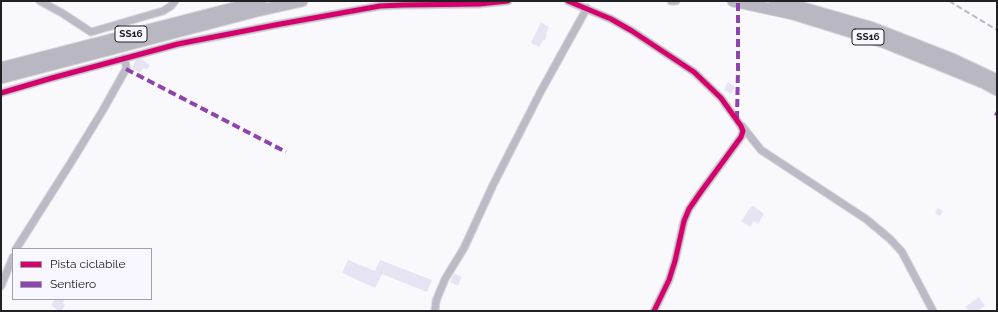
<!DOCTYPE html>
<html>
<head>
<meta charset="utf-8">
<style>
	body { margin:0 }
	#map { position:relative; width:998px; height:312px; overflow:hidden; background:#f9f9fd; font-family:Raleway,sans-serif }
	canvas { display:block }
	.frame { position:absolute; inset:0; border:2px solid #212023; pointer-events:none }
	.legend { position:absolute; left:12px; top:248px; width:140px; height:52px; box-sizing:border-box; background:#f8f7ff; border:1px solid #a2a1a7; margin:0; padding:5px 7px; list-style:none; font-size:12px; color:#212023 }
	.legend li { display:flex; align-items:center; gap:8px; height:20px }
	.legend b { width:20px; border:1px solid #a2a1a7 }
</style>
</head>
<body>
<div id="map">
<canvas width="998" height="312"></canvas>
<div class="frame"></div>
<ul class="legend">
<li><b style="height:5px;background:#d6006c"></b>Pista ciclabile</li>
<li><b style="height:5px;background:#8e44ad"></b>Sentiero</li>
</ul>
</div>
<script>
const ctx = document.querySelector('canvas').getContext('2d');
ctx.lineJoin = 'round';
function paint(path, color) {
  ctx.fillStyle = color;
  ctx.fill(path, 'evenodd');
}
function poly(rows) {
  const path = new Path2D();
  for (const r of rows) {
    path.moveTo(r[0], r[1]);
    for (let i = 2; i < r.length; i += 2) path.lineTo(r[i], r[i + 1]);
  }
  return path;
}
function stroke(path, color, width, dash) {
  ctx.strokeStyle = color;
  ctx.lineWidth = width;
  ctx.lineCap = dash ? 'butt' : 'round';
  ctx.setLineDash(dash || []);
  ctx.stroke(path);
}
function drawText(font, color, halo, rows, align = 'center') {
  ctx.font = font + ' Raleway,sans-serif';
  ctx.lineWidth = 4;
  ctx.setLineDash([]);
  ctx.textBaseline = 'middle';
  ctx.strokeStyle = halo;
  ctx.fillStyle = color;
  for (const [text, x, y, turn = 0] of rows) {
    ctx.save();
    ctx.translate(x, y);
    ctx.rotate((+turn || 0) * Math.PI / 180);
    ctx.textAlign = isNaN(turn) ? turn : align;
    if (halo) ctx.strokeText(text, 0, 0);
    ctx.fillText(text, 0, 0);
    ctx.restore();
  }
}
paint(poly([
	[541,22,549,27,546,34,547,35,544,41,543,40,539,47,531,43],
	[141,59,150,65,147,70,143,68,140,73,132,68,136,60],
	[728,82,735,87,731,94,724,90],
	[752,205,764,214,758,224,754,221,750,227,741,221],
	[938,208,943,211,940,216,935,213],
	[348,260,375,271,380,260,432,280,427,292,382,274,375,288,342,273],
	[454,273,462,277,458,286,450,282],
	[979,297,985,306,977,311,968,311,965,307],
	[55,299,65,299,63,303,65,305,61,311,59,311,51,305]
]), '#e6e4f2');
const minor = poly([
	[40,1,62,13,91,32,163,11,171,6,175,1],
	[568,1,611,19,632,31,694,72,721,98,741,126,743,131,741,137,700,193,689,209,684,221,675,261,669,280,654,311],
	[671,1,676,1],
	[1,93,52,78,178,44,275,25,380,6,403,5,479,4,508,1],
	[742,126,761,150,866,219,890,239,902,252,933,311],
	[16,249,70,164,103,110,126,69,126,65,124,58],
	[1,286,13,257],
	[435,311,436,301,445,279,464,248,493,185,541,91,587,8]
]);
const highway = poly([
	[733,1,793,14,883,42,935,63,984,83,997,90],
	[774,1,793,5,873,28,950,58,997,80],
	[1,68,261,1],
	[1,78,257,11,302,1]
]);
stroke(minor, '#d7d7d9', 9);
stroke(highway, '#d7d7d9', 13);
stroke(minor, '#bcbac4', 7);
stroke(highway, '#b9b7c2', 11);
stroke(poly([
	[949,1,997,30]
]), '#bab9c1', 2, [6, 3]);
stroke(poly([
	[126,69,286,152],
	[995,113,997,114],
	[737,119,738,69,738,1]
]), '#8e44ad', 4, [8, 4]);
stroke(poly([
	[568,1,611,19,632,31,694,72,721,98,741,126,743,131,741,137,700,193,689,209,684,221,675,261,669,280,654,311],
	[1,93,52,78,178,44,275,25,380,6,403,5,479,4,508,1]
]), '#d6006c', 5);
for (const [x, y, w] of [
	[131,34,32],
	[868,37,32]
]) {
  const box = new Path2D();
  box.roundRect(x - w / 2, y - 8, w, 16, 3);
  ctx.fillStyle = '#f8f7ff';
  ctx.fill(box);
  stroke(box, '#212023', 1);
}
drawText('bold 10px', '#212023', null, [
	["SS16",131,34],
	["SS16",868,37]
]);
</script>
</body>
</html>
